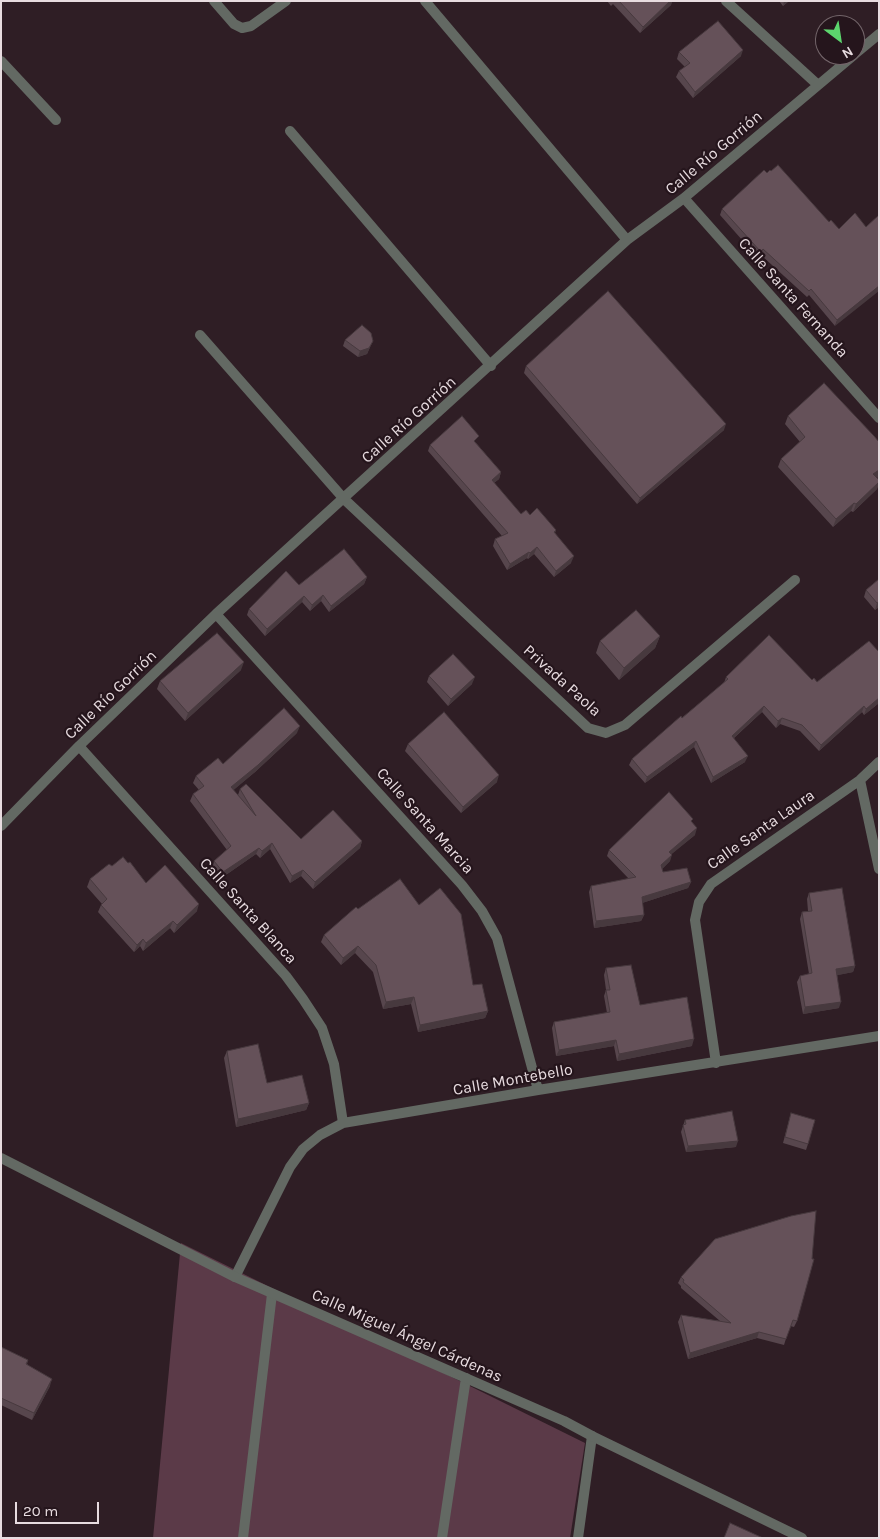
<!DOCTYPE html>
<html>
<head>
<meta charset="utf-8">
<style>
	body { margin:0 }
	#map { position:relative; width:880px; height:1539px; overflow:hidden; background:#2f1e25; font-family:Karla,sans-serif }
	canvas { display:block }
	.frame { position:absolute; inset:0; border:2px solid #e8dce0; pointer-events:none }
	.north { position:absolute; left:815px; top:15px; width:50px; height:50px; box-sizing:border-box; background:#25151c; border:1px solid #73656a; border-radius:50%; rotate:149deg; font-size:14px; font-weight:700; line-height:20px; text-align:center; color:#e8dce0 }
	.north::after { content:''; display:block; margin:auto; width:18px; height:22px; background:#5cd56d; clip-path:polygon(50% 0,100% 100%,50% 72%,0 100%) }
	.scale { position:absolute; left:15px; top:1502px; width:84px; height:22px; box-sizing:border-box; border:2px solid #e8dce0; border-top:0; padding-left:6px; font-size:15px; line-height:18px; white-space:nowrap; color:#e8dce0; -webkit-text-stroke:4px #25151c; paint-order:stroke }
</style>
</head>
<body>
<div id="map">
<canvas width="880" height="1539"></canvas>
<div class="frame"></div>
<div class="north">N</div>
<div class="scale">20 m</div>
</div>
<script>
const ctx = document.querySelector('canvas').getContext('2d');
ctx.lineJoin = 'round';
function paint(path, color) {
  ctx.fillStyle = color;
  ctx.fill(path, 'evenodd');
}
function poly(rows) {
  const path = new Path2D();
  for (const r of rows) {
    path.moveTo(r[0], r[1]);
    for (let i = 2; i < r.length; i += 2) path.lineTo(r[i], r[i + 1]);
  }
  return path;
}
function stroke(path, color, width, dash) {
  ctx.strokeStyle = color;
  ctx.lineWidth = width;
  ctx.lineCap = dash ? 'butt' : 'round';
  ctx.setLineDash(dash || []);
  ctx.stroke(path);
}
function drawText(font, color, halo, rows, align = 'center') {
  ctx.font = font + ' Karla,sans-serif';
  ctx.lineWidth = 4.5;
  ctx.setLineDash([]);
  ctx.textBaseline = 'middle';
  ctx.strokeStyle = halo;
  ctx.fillStyle = color;
  for (const [text, x, y, turn = 0] of rows) {
    ctx.save();
    ctx.translate(x, y);
    ctx.rotate((+turn || 0) * Math.PI / 180);
    ctx.textAlign = isNaN(turn) ? turn : align;
    if (halo) ctx.strokeText(text, 0, 0);
    ctx.fillText(text, 0, 0);
    ctx.restore();
  }
}
paint(poly([
	[181,1243,585,1443,570,1538,153,1538]
]), '#5b3a48');
stroke(poly([
	[214,1,234,24,242,28,251,26,286,1],
	[425,1,627,240],
	[726,1,818,85],
	[855,54,879,34],
	[1,61,56,120],
	[290,131,491,366],
	[684,198,879,418],
	[200,335,344,499,588,728,606,733,625,725,795,580],
	[216,614,462,885,482,911,497,938,538,1090],
	[79,746,286,976,303,999,322,1028,334,1064,343,1123],
	[860,780,879,869],
	[1,826,79,746,216,614,627,240,684,198,854,55],
	[716,1063,695,920,699,902,711,884,860,780,879,762],
	[235,1277,290,1167,303,1149,320,1135,343,1123,538,1090,879,1036],
	[243,1538,272,1294],
	[442,1538,466,1378],
	[578,1538,592,1436]
]), '#636963', 10);
stroke(poly([
	[1,1158,235,1277,564,1421,592,1436,802,1538]
]), '#636963', 10);
paint(poly([
	[607,1,672,1,671,5,640,33,613,4,611,6],
	[779,1,789,1,783,6],
	[679,52,741,56,693,98,676,77,679,71,685,67,677,59],
	[767,173,839,229,866,227,879,215,835,326,809,295,807,297,761,255,758,258,720,215,722,209],
	[345,340,370,347,367,354,358,357,343,346],
	[526,366,724,430,637,504,524,373],
	[788,416,879,442,879,476,877,478,879,480,879,483,877,489,853,512,851,511,833,527,778,467,781,459,800,442,785,424],
	[476,443,501,472,499,479,494,483,521,514,530,515,556,530,555,533,571,563,554,577,534,554,528,559,527,558,507,570,493,546,495,539,502,536,428,451,430,445],
	[367,577,364,584,329,612,321,601,310,611,302,602,265,636,247,615,249,609,299,585],
	[879,579,879,607,875,610,864,597,866,590],
	[660,636,655,648,619,680,596,653,600,641],
	[879,652,879,703,864,715,862,712,819,751,800,731,780,724,776,728,762,712,734,738,745,762,711,783,694,747,645,783,629,765,632,759,724,683,726,677,812,680,817,682],
	[241,670,185,721,157,689,160,681],
	[429,676,472,684,448,706,427,682],
	[297,733,255,772,233,790,238,795,240,789,301,839,362,841,360,848,313,889,301,876,290,883,270,849,260,858,256,854,220,879,212,868,214,861,227,850,190,801,193,794,199,790,193,783,196,776],
	[408,744,497,782,461,813,405,751],
	[695,835,671,854,670,861,662,869,663,872,691,882,688,888,642,903,644,915,641,921,594,928,589,892,591,886,629,879,607,856,609,850],
	[112,866,146,883,197,911,174,933,170,928,143,951,140,946,134,952,98,912,101,905,102,904,87,887,90,879],
	[809,893,855,966,853,972,837,975,839,1008,803,1014,797,982,800,976,809,974,800,919,802,912,808,911,807,899],
	[358,909,473,985,488,1011,485,1018,418,1032,411,1004,383,1009,373,972,355,953,341,965,321,942,324,935],
	[606,968,640,1005,692,1046,617,1061,614,1046,556,1056,552,1028,554,1022,607,1013,604,996,606,990,604,975],
	[227,1051,267,1083,309,1103,306,1110,236,1127,224,1058],
	[791,1113,808,1144,806,1150,783,1143],
	[685,1120,736,1147,686,1152,681,1132],
	[681,1277,797,1321,794,1327,790,1326,784,1345,757,1338,688,1359,678,1322,681,1315,720,1321,681,1288,681,1286,678,1283],
	[1,1347,28,1360,27,1364,50,1386,32,1420,1,1405]
]), '#57464d');
paint(poly([
	[670,1,672,1,671,5,640,33,643,27],
	[784,1,789,1,783,6],
	[743,50,741,56,693,98,695,92],
	[763,249,761,255,758,258,761,252],
	[879,286,879,291,835,326,837,320],
	[373,341,367,354,358,357,360,351],
	[726,424,724,430,637,504,640,498],
	[879,470,879,476,870,482,873,474],
	[501,472,499,479,490,486,492,480],
	[879,482,877,489,853,512,856,504],
	[854,503,851,511,833,527,836,519],
	[537,547,534,554,528,559,530,553],
	[529,552,527,558,507,570,510,564],
	[574,556,571,563,554,577,556,571],
	[367,577,364,584,329,612,331,606],
	[323,595,321,601,310,611,312,605],
	[304,596,302,602,265,636,267,629],
	[879,602,879,607,875,610,877,603],
	[660,636,655,648,619,680,624,668],
	[244,662,241,670,185,721,188,713],
	[475,677,472,684,448,706,451,699],
	[879,698,879,703,864,715,866,709],
	[764,706,762,712,729,742,732,736],
	[864,706,862,712,819,751,821,745],
	[782,718,780,724,776,728,778,721],
	[300,726,297,733,255,772,229,794,231,787],
	[696,741,694,747,645,783,647,777],
	[748,756,745,762,711,783,713,777],
	[499,775,497,782,461,813,463,807],
	[697,828,695,835,667,858,669,852],
	[362,841,360,848,313,889,315,882],
	[272,843,270,849,260,858,262,851],
	[259,848,256,854,220,879,223,872],
	[672,855,670,861,659,872,661,865],
	[303,870,301,876,290,883,292,876],
	[691,882,688,888,639,904,642,897],
	[199,904,197,911,174,933,177,925],
	[644,915,641,921,594,928,596,921],
	[173,921,170,928,143,951,146,943],
	[143,939,140,946,134,952,137,945],
	[358,946,355,953,341,965,343,958],
	[855,966,853,972,834,976,836,969],
	[414,997,411,1004,383,1009,386,1002],
	[841,1002,839,1008,803,1014,805,1007],
	[488,1011,485,1018,418,1032,420,1025],
	[694,1039,692,1046,617,1061,619,1054],
	[616,1040,614,1046,556,1056,559,1050],
	[309,1103,306,1110,236,1127,238,1119],
	[738,1141,736,1147,686,1152,688,1146],
	[759,1332,757,1338,688,1359,690,1353],
	[52,1379,50,1386,32,1420,34,1413]
]), '#47393e');
const building = poly([
	[619,1,670,1,643,27,619,1],
	[718,21,743,50,695,92,679,71,690,63,679,52,718,21],
	[778,165,829,222,831,220,839,229,855,213,866,227,879,215,879,286,837,320,811,289,809,291,763,249,761,252,722,209,764,170,767,173,770,170,771,171,778,165],
	[608,291,726,424,640,498,526,366,608,291],
	[362,325,371,333,373,341,369,348,360,351,345,340,362,325],
	[824,383,874,436,879,442,879,470,873,474,879,480,879,482,856,504,854,503,836,519,781,459,805,437,788,416,824,383],
	[462,416,479,436,474,441,501,472,492,480,521,514,526,510,530,515,537,508,556,530,554,532,574,556,556,571,537,547,530,553,529,552,510,564,495,539,508,533,430,445,462,416],
	[344,549,367,577,331,606,323,595,312,605,304,596,267,629,249,609,286,571,299,585,344,549],
	[879,579,879,602,877,603,866,590,879,579],
	[636,610,660,636,624,668,600,641,636,610],
	[217,633,244,662,188,713,160,681,217,633],
	[769,635,812,680,814,678,817,682,869,641,879,652,879,698,866,709,864,706,821,745,802,725,782,718,778,721,764,706,732,736,748,756,713,777,696,741,647,777,632,759,681,716,682,718,728,679,726,677,769,635],
	[453,654,475,677,451,699,429,676,453,654],
	[284,708,300,726,258,765,231,787,256,816,240,789,246,784,301,839,333,810,362,841,315,882,303,870,292,876,272,843,262,851,259,848,223,872,214,861,231,846,193,794,204,786,196,776,218,758,223,764,284,708],
	[444,712,499,775,463,807,408,744,444,712],
	[669,792,693,819,691,821,697,828,669,852,672,855,661,865,663,872,687,868,691,882,642,897,644,915,596,921,591,886,636,877,609,850,669,792],
	[123,857,128,863,130,862,146,883,165,865,199,904,177,925,173,921,146,943,143,939,137,945,101,905,107,899,90,879,109,864,112,866,123,857],
	[400,879,419,905,440,888,461,914,473,985,482,984,488,1011,420,1025,414,997,386,1002,376,965,358,946,343,958,324,935,356,907,358,909,400,879],
	[842,888,855,966,836,969,841,1002,805,1007,800,976,812,973,802,912,812,911,809,893,842,888],
	[631,965,640,1005,687,997,694,1039,619,1054,616,1040,559,1050,554,1022,610,1012,606,990,610,990,606,968,631,965],
	[258,1044,267,1083,302,1075,309,1103,238,1119,227,1051,258,1044],
	[732,1111,738,1141,688,1146,683,1125,686,1124,685,1120,732,1111],
	[791,1113,815,1120,808,1144,785,1137,791,1113],
	[816,1211,812,1259,814,1259,797,1321,793,1320,786,1339,759,1332,690,1353,681,1315,731,1323,683,1282,684,1280,681,1277,715,1239,791,1216,816,1211],
	[1,1347,28,1360,26,1364,52,1379,34,1413,1,1398,1,1347],
	[730,1523,763,1538,724,1538,730,1523]
]);
paint(building, '#655159');
stroke(building, '#47393e', 1);
drawText('16px', '#e8dce0', '#25151c', [
	["Calle Río Gorrión",714,153,-40],
	["Calle Santa Fernanda",793,298,48],
	["Calle Río Gorrión",409,420,-42],
	["Privada Paola",562,681,42],
	["Calle Río Gorrión",111,695,-44],
	["Calle Santa Marcia",425,821,48],
	["Calle Santa Laura",761,830,-35],
	["Calle Santa Blanca",248,911,48],
	["Calle Montebello",513,1080,-10],
	["Calle Miguel Ángel Cárdenas",407,1336,24]
]);
</script>
</body>
</html>
